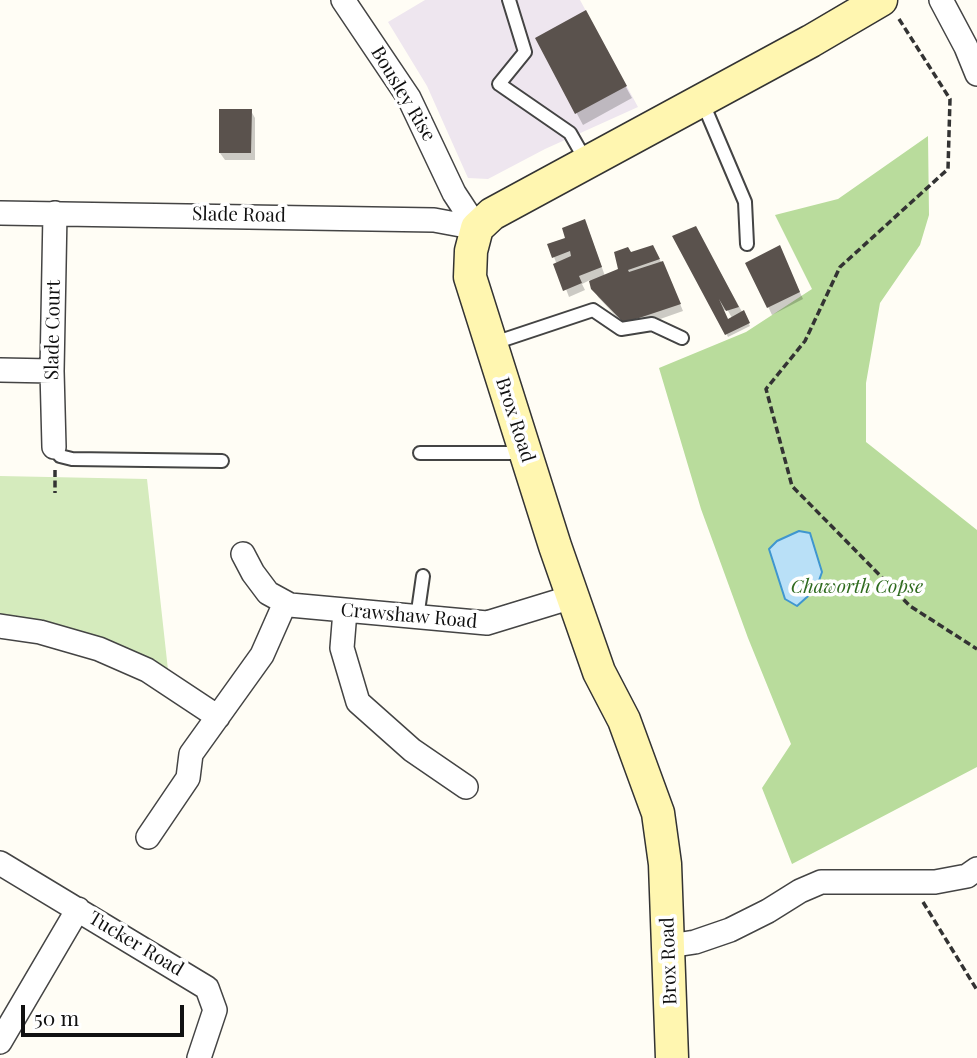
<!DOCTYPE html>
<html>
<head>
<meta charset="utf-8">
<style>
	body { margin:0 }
	#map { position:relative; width:977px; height:1058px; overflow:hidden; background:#fffdf5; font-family:"Playfair Display",serif }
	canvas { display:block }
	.scale { position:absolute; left:21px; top:1005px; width:163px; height:32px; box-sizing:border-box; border:4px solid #111; border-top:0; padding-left:9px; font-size:21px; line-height:24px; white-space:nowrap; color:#111; -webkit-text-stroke:5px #fff; paint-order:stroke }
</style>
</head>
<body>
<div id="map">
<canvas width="977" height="1058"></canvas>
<div class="scale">50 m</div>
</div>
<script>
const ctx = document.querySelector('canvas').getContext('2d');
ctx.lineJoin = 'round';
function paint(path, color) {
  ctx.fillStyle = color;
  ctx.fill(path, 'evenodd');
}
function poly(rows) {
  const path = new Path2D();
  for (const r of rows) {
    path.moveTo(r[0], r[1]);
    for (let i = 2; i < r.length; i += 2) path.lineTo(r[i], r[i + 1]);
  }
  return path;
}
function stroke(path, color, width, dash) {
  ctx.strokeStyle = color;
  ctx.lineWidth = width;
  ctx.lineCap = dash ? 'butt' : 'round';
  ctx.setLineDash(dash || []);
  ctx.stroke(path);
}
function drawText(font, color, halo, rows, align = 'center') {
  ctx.font = font + ' "Playfair Display",serif';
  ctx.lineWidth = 7;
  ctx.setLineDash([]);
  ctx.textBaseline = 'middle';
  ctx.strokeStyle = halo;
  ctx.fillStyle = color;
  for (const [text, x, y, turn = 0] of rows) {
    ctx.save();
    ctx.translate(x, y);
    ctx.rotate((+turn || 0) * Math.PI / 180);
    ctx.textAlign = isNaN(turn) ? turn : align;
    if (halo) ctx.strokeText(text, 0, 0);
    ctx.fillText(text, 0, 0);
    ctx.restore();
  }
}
paint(poly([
	[425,0,580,0,638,107,545,149,488,179,468,178,427,86,388,22]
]), '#eee6ef');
paint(poly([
	[0,476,147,479,168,670,125,648,79,631,0,614]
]), '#d5ebbd');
paint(poly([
	[928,136,929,215,920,245,880,303,866,383,866,442,977,530,977,767,792,864,762,788,791,744,748,638,701,509,659,368,746,332,812,289,775,215,838,199]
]), '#b9dc9c');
const water = poly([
	[799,531,810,533,822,572,816,589,797,606,785,599,769,549,777,541,799,531]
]);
paint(water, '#b9e0f7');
stroke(water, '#3f96cf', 2);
paint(poly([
	[585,13,632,98,583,125,537,39],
	[251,111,255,118,255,160,225,160,220,153],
	[588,229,605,276,620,270,630,254,652,247,666,270,683,311,629,330,598,297,590,280,582,284,585,290,569,297,554,257],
	[702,240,750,326,728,337,711,303],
	[727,309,732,318,727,321,723,311],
	[783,255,803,299,772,315,748,264]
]), '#0003');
paint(poly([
	[586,10,627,86,575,114,535,38],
	[219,109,252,109,251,153,219,153],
	[585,219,602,267,579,276,582,283,563,291,553,264,571,256,570,251,552,258,547,244,565,238,562,228],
	[696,226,739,307,726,311,719,299,728,319,744,310,750,323,725,335,672,236],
	[653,245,660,259,628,270,629,272,663,261,681,304,624,323,591,289,589,281,618,269,614,252,628,247,631,252],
	[780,245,800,292,767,308,745,263]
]), '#5a524d');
const lane = poly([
	[509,0,525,52,499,84,570,133,586,161],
	[702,101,745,202,747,244],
	[491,344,593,310,621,329,652,324,682,338],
	[54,447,60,456,72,459,222,461],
	[420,453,525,453],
	[417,618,423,576]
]);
const street = poly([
	[343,0,409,98,454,193,477,228],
	[941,0,966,47,977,74],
	[0,213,434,220,477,228],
	[0,370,52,371],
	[54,447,52,371,55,213],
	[243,554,253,573,268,593,290,605,487,623,572,597],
	[345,611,342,648,358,702,412,750,466,787],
	[0,626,40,632,99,649,147,670,218,717],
	[148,837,188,778,191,754,262,655,285,603],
	[0,863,207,988,215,1010,199,1058],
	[669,946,695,942,730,930,768,911,800,891,821,882,935,882,967,876,977,869],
	[0,1042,78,909]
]);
const secondary = poly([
	[672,1058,665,864,658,813,624,720,599,672,555,546,470,277,471,251,477,228,492,214,811,41,881,0]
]);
stroke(lane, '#444', 16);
stroke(street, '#444', 26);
stroke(secondary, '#333', 35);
stroke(poly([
	[899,19,950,99,948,169,840,267,805,341,766,389,792,486,910,606,977,649],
	[55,470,55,493],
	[923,902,977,990]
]), '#333', 3.5, [7, 3.5]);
stroke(lane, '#fff', 12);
stroke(street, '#fff', 23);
stroke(secondary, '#fff6b0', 32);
drawText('19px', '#111', '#fff', [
	["Bousley Rise",403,94,59],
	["Slade Road",239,215,1],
	["Slade Court",53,330,-89],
	["Brox Road",515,420,72],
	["Crawshaw Road",409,616,5],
	["Tucker Road",136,944,31],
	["Brox Road",669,961,-92]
]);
drawText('italic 19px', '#2f6b1f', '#fff', [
	["Chaworth Copse",857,587]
]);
</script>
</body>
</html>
